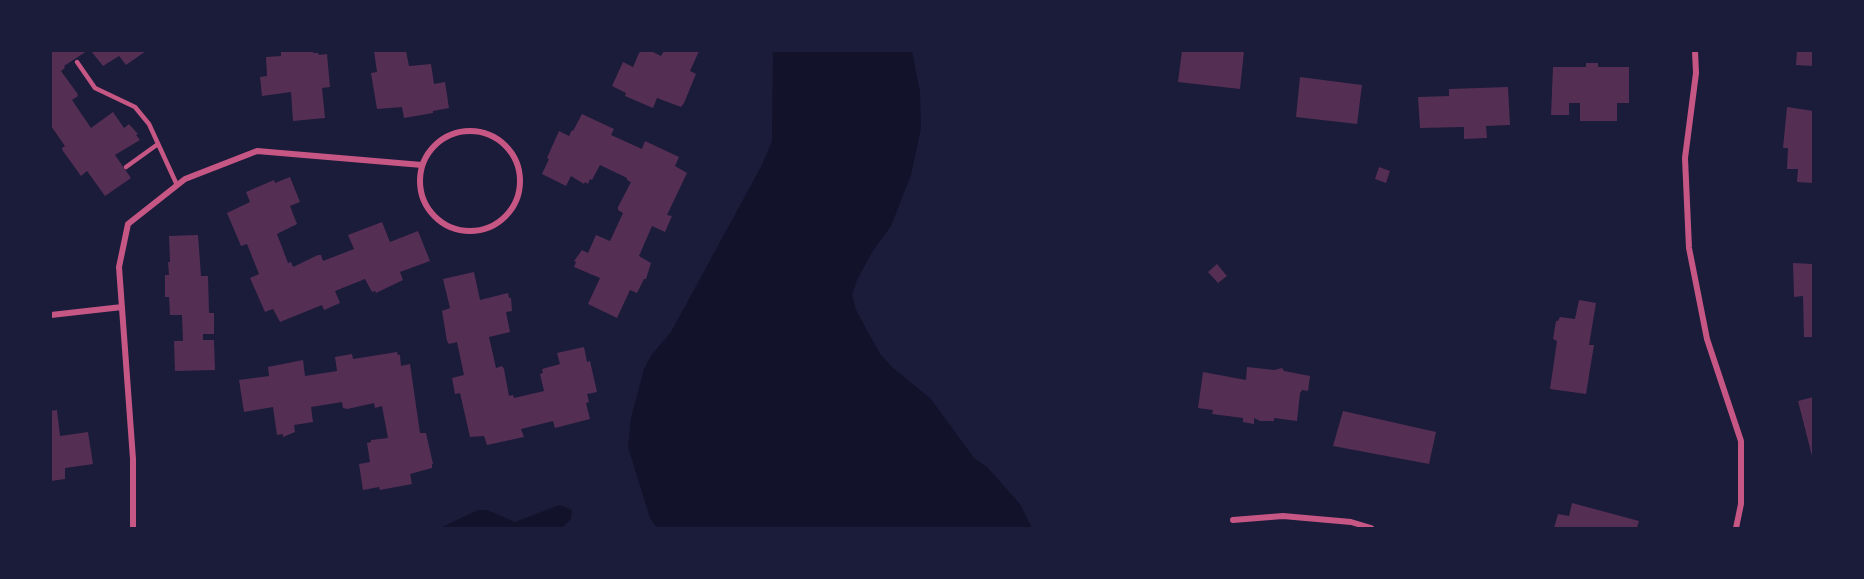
<!DOCTYPE html>
<html>
<head>
<meta charset="utf-8">
<style>
	body { margin:0 }
	#map { position:relative; width:1864px; height:579px; overflow:hidden; background:#1b1b3a; font-family:Ubuntu,sans-serif }
	canvas { display:block }
	.frame { position:absolute; inset:0; border:52px solid #1b1b3a; pointer-events:none }
</style>
</head>
<body>
<div id="map">
<canvas width="1864" height="579"></canvas>
<div class="frame"></div>
</div>
<script>
const ctx = document.querySelector('canvas').getContext('2d');
ctx.lineJoin = 'round';
function paint(path, color) {
  ctx.fillStyle = color;
  ctx.fill(path, 'evenodd');
}
function poly(rows) {
  const path = new Path2D();
  for (const r of rows) {
    if (r.length === 3) {
      path.moveTo(r[0] + r[2], r[1]);
      path.arc(r[0], r[1], r[2], 0, 2 * Math.PI);
      continue;
    }
    path.moveTo(r[0], r[1]);
    for (let i = 2; i < r.length; i += 2) path.lineTo(r[i], r[i + 1]);
  }
  return path;
}
function stroke(path, color, width, dash) {
  ctx.strokeStyle = color;
  ctx.lineWidth = width;
  ctx.lineCap = dash ? 'butt' : 'round';
  ctx.setLineDash(dash || []);
  ctx.stroke(path);
}
paint(poly([
	[773,51,912,51,920,92,921,128,911,175,891,226,872,252,857,280,852,295,856,310,880,354,893,368,930,398,974,458,987,467,1020,504,1032,528,657,528,650,518,628,447,631,418,644,369,652,354,671,332,762,165,772,141],
	[560,505,572,510,571,519,562,528,440,528,478,510,487,510,515,522]
]), '#12122b');
paint(poly([
	[51,51,87,51,64,66,65,68,61,71,77,93,78,96,72,100,91,128,113,112,124,128,129,124,138,134,136,135,140,140,115,155,131,178,105,196,87,171,81,176,63,151,62,148,65,146,51,126],
	[91,51,146,51,126,65,119,56,103,66],
	[281,51,313,51,313,53,318,53,319,55,327,54,330,87,322,88,325,118,293,121,291,92,262,96,260,77,267,76,266,57,281,56],
	[374,51,406,51,409,66,431,64,434,84,445,82,449,108,433,111,433,113,404,118,402,107,377,109,371,73,377,72],
	[640,51,651,51,661,56,664,51,699,51,690,71,696,74,684,103,681,107,657,98,653,108,625,96,626,93,612,86,623,62,633,67],
	[1182,51,1244,51,1240,89,1178,82],
	[1797,51,1813,51,1813,66,1796,65],
	[1586,63,1598,63,1598,67,1629,67,1629,103,1617,103,1617,121,1580,121,1580,103,1569,103,1569,115,1551,115,1553,67,1586,67],
	[1300,77,1362,85,1357,124,1296,117],
	[1508,87,1510,125,1486,126,1487,138,1464,139,1464,127,1420,128,1418,97,1449,96,1449,89],
	[1787,107,1813,111,1813,183,1797,182,1798,169,1787,169,1788,148,1783,148],
	[582,114,614,129,611,135,642,149,645,141,679,157,675,166,687,173,667,215,672,216,665,232,652,226,639,256,651,263,646,279,644,279,637,293,630,290,617,318,588,304,600,278,574,267,576,262,574,261,582,250,588,253,596,235,610,241,623,213,618,210,618,207,631,182,627,180,627,178,600,165,592,180,590,179,588,184,585,182,584,184,571,176,566,186,542,174,549,159,547,158,559,131,569,136,572,130,573,131],
	[1379,167,1390,171,1386,183,1375,179],
	[290,177,300,202,290,206,297,224,277,234,288,263,291,262,293,267,318,255,321,255,323,261,354,249,348,235,382,222,390,242,418,231,430,261,400,272,403,280,376,293,375,291,372,292,365,279,335,291,340,303,324,310,322,305,280,322,273,309,265,312,250,278,259,274,247,244,241,246,227,213,250,202,246,192,274,180,275,183],
	[198,235,201,276,208,276,209,313,214,313,214,334,203,334,203,340,214,340,215,370,175,371,174,341,183,341,182,315,170,315,169,297,165,297,165,275,169,275,168,262,170,262,169,236],
	[1793,263,1813,264,1813,337,1804,337,1803,296,1794,297],
	[1217,264,1227,276,1218,283,1208,272],
	[474,272,480,300,508,293,509,298,511,298,512,311,506,312,510,332,489,337,496,368,502,366,504,369,509,396,513,395,514,398,544,391,540,374,543,373,542,369,560,364,557,353,584,347,587,362,590,361,597,392,587,394,589,402,586,403,590,419,555,428,553,421,521,429,524,437,487,445,484,436,470,437,460,393,455,394,452,378,464,375,457,342,449,344,447,341,442,311,450,308,443,279],
	[1579,300,1596,303,1589,345,1594,345,1586,394,1550,389,1557,341,1553,339,1556,321,1558,321,1560,317,1575,319],
	[397,352,398,355,400,355,401,366,410,364,420,433,426,433,433,464,432,464,432,468,410,474,412,484,380,490,379,487,363,490,359,464,370,462,367,443,371,442,371,440,388,438,382,406,375,408,374,403,347,409,343,408,342,402,311,407,313,422,294,425,295,432,283,437,283,434,277,435,273,407,244,412,239,380,269,376,268,367,303,360,305,376,337,371,335,357,352,354,353,359],
	[1247,367,1274,370,1282,368,1284,371,1310,376,1308,391,1302,390,1300,393,1297,421,1274,418,1274,421,1260,421,1254,418,1254,424,1243,422,1243,418,1212,414,1213,410,1198,408,1203,372,1246,380],
	[1813,397,1813,456,1812,456,1798,401],
	[57,410,60,436,88,432,93,464,65,468,65,479,51,481,51,411],
	[1343,411,1436,432,1429,464,1333,446],
	[1572,503,1639,521,1637,528,1554,528,1558,514,1569,516]
]), '#542f53');
stroke(poly([
	[77,62,95,88,135,107,149,124,177,185],
	[126,167,158,144]
]), '#c65784', 4.5);
stroke(poly([
	[1695,51,1696,73,1685,158,1689,248,1707,339,1741,441,1741,504,1736,528],
	[470,181,50],
	[51,315,122,307],
	[1233,520,1283,516,1351,522,1371,528],
	[133,528,133,459,119,267,128,224,185,179,257,151,422,165]
]), '#c65784', 6);
</script>
</body>
</html>
